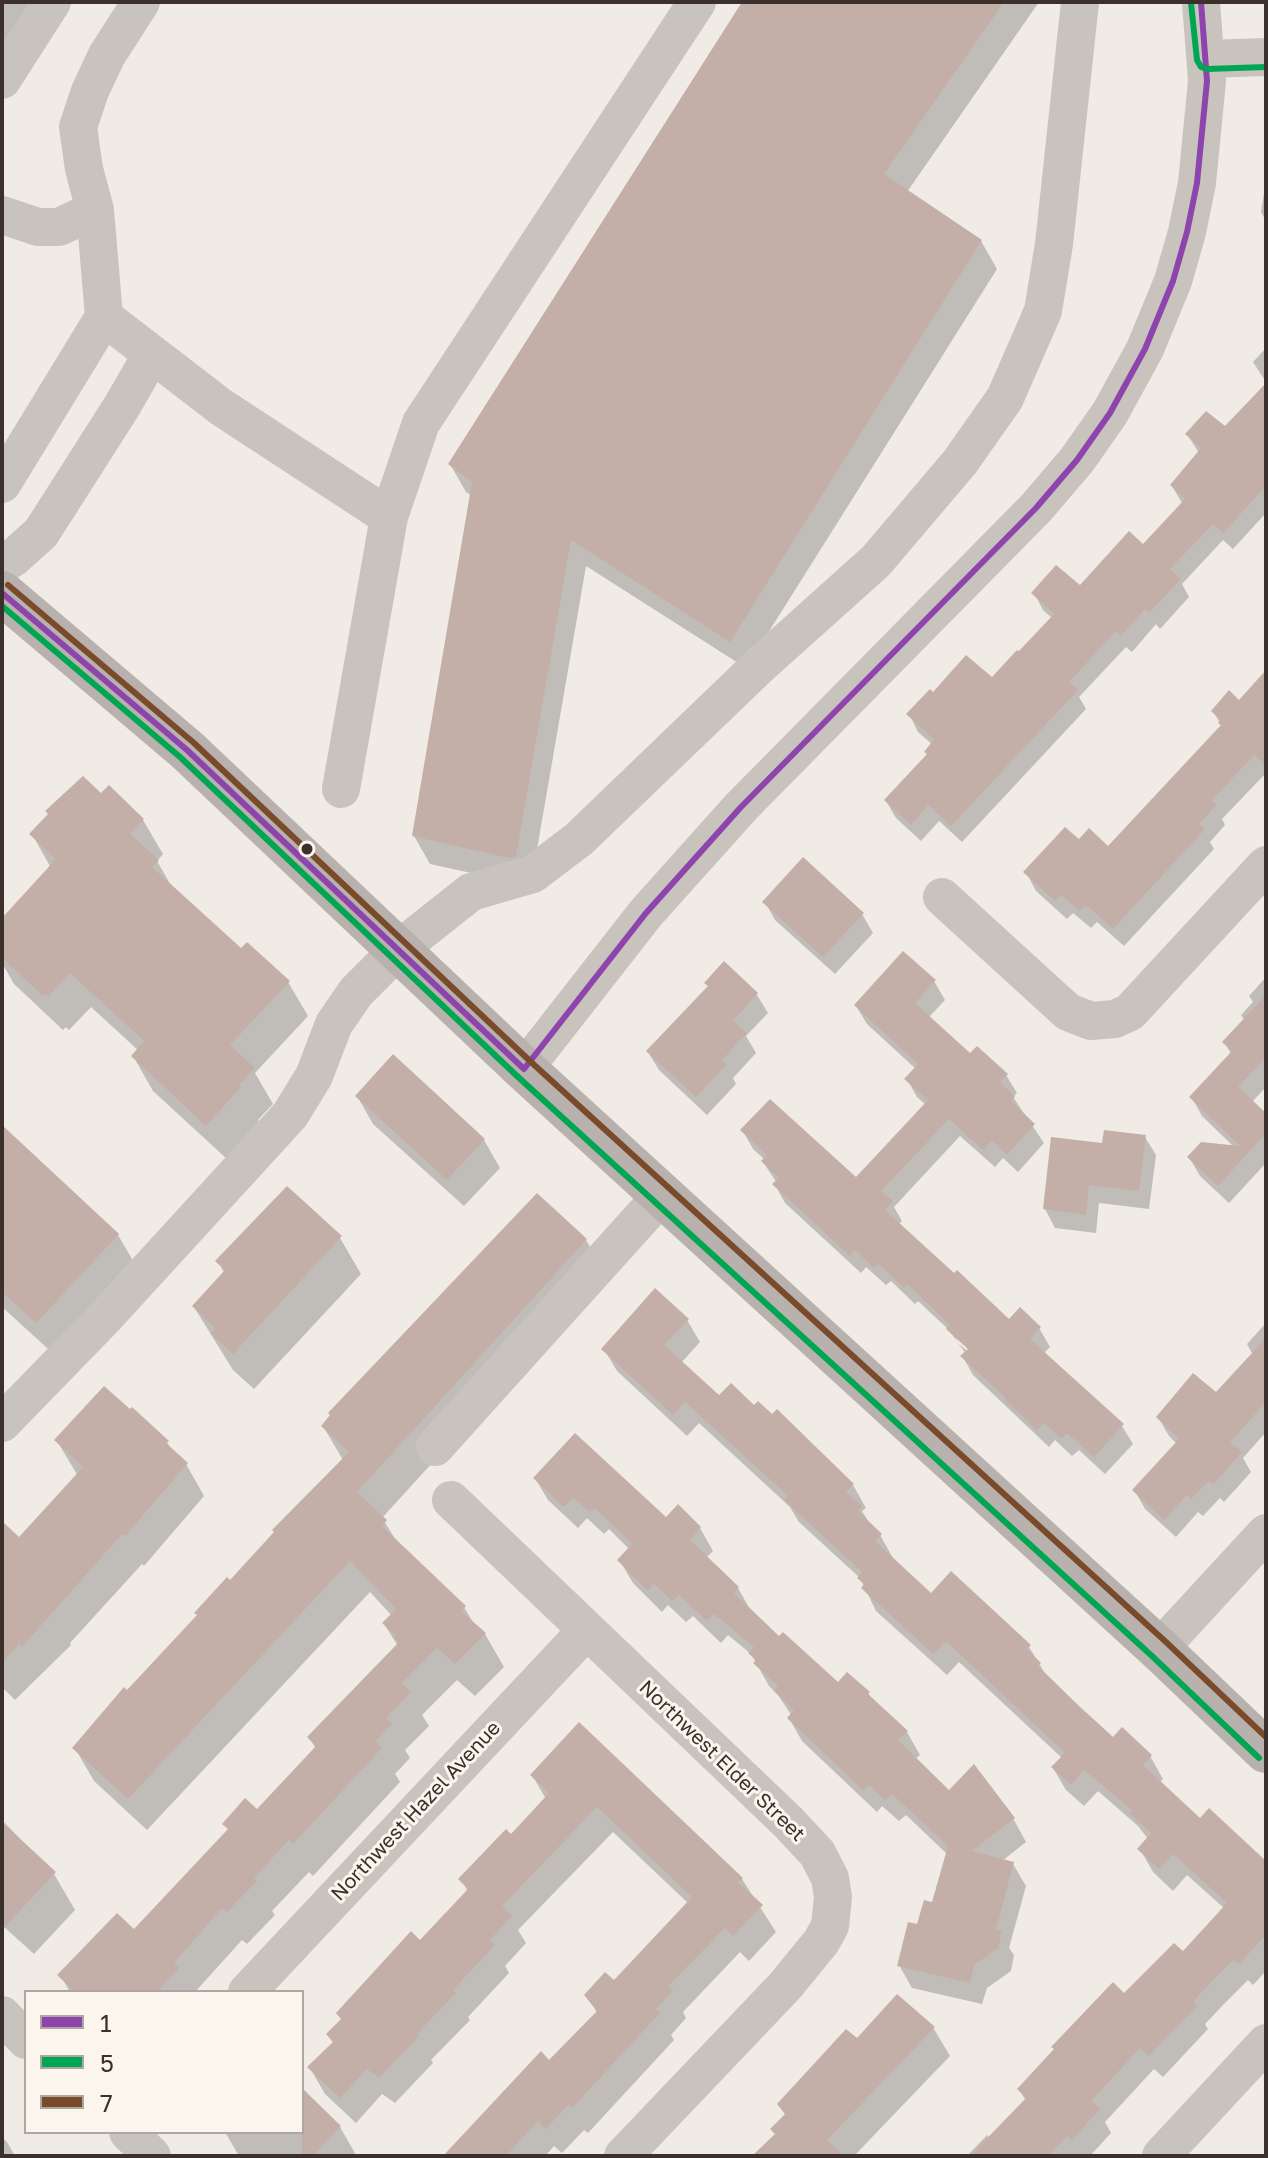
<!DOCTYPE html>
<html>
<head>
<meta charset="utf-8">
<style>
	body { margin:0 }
	#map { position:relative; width:1268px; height:2158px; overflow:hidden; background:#f0ebe5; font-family:"Golos Text",sans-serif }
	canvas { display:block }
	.frame { position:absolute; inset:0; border:4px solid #3b302b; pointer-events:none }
	.legend { position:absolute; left:24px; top:1990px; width:280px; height:144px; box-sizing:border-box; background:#fbf5ee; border:2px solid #aea6a0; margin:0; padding:10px 14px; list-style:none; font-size:24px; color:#3b302b }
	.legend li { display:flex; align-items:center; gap:16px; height:40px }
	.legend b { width:40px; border:2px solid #aea6a0 }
</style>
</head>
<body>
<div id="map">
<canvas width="1268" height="2158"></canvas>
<div class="frame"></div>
<ul class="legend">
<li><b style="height:10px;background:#8e44ad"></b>1</li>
<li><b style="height:10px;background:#00a651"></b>5</li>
<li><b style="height:10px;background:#7a4b2a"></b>7</li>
</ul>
</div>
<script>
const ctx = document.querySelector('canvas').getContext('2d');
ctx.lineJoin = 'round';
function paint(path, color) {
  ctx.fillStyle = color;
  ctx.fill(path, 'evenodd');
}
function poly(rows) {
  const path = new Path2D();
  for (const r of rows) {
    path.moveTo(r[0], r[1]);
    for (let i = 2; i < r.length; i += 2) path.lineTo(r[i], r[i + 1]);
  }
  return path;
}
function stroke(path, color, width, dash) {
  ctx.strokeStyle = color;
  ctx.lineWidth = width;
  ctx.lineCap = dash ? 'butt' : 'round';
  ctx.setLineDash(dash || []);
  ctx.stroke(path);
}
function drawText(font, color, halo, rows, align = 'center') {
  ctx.font = font + ' "Golos Text",sans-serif';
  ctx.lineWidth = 6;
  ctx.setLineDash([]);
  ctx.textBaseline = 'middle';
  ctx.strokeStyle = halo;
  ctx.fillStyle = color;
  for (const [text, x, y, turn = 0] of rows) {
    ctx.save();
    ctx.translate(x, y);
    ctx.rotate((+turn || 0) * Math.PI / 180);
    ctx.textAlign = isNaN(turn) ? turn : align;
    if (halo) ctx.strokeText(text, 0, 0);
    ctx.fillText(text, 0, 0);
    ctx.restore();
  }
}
paint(poly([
	[2,2,56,2,2,87],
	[745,2,1039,2,907,192,981,241,997,269,746,668,586,566,531,884,526,885,430,864,414,836,472,496,466,492,450,464],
	[1266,180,1266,221,1261,212],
	[1266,348,1266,382,1253,362],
	[1266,384,1266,513,1233,549,1223,540,1182,584,1189,597,1160,629,1156,624,1132,652,1126,647,1079,697,1086,709,962,842,939,821,921,841,896,818,886,801,928,755,933,745,918,732,909,714,934,694,992,680,1019,654,1052,618,1043,610,1034,593,1080,587,1143,547,1182,503,1172,486,1199,453,1187,434,1224,429],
	[1266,673,1266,773,1222,819,1225,825,1210,842,1214,849,1124,946,1097,922,1091,928,1073,913,1067,919,1036,891,1026,872,1079,842,1108,849,1222,727,1213,711,1239,703],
	[102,796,143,820,163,854,157,861,173,889,241,951,288,982,308,1016,255,1073,273,1104,258,1120,260,1123,227,1159,153,1091,133,1056,139,1051,91,1007,69,1030,66,1027,63,1030,14,984,2,963,2,921,51,868,32,834],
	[765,902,862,914,873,933,835,974,775,920],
	[724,964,757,995,768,1013,746,1036,756,1053,733,1078,736,1084,707,1115,659,1070,648,1052,709,987],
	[1266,977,1266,1087,1252,1102,1266,1116,1266,1163,1229,1203,1200,1176,1189,1157,1235,1148,1202,1116,1192,1098,1232,1055,1224,1042,1245,1021,1241,1015,1253,1002,1249,996],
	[934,981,945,1000,928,1018,970,1056,1006,1075,1017,1093,1013,1097,1044,1143,1018,1172,1003,1158,995,1167,960,1136,894,1207,902,1221,898,1225,1009,1322,1039,1328,1050,1347,1043,1354,1122,1426,1133,1444,1105,1474,1079,1450,1072,1456,1055,1440,1049,1447,973,1375,963,1357,966,1354,949,1330,918,1301,915,1304,891,1281,886,1285,866,1267,861,1273,785,1203,775,1185,777,1183,763,1162,765,1160,753,1149,743,1131,856,1180,926,1105,917,1097,907,1079,916,1069,867,1024,856,1006],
	[954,1334,976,1354,974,1357,958,1343],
	[357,1096,484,1140,500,1168,464,1206,373,1124],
	[2,1128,118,1235,139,1271,58,1358,2,1307],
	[1145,1137,1156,1155,1149,1209,1099,1203,1096,1233,1055,1228,1045,1209,1104,1145],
	[340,1238,361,1274,254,1389,233,1370,194,1307,225,1274,218,1262],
	[586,1240,605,1273,382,1518,399,1545,464,1607,474,1624,485,1634,504,1667,475,1696,457,1680,422,1715,429,1726,405,1750,410,1758,395,1774,400,1782,313,1876,309,1872,272,1911,275,1915,247,1944,242,1940,195,1992,70,1992,60,1975,134,1932,229,1831,225,1824,258,1812,316,1749,309,1737,398,1646,384,1624,392,1616,370,1592,147,1830,94,1781,75,1748,343,1460,323,1426],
	[687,1320,700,1342,681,1363,719,1398,754,1408,853,1485,866,1508,862,1511,872,1527,880,1535,893,1558,892,1559,931,1596,1029,1647,1049,1680,1113,1739,1150,1756,1163,1779,1159,1783,1200,1821,1266,1864,1266,1971,1253,1985,1248,1980,1224,2004,1205,2024,1208,2029,1163,2077,1154,2069,1105,2122,1111,2133,1090,2156,967,2156,987,2135,990,2138,1026,2101,1019,2089,1124,1996,1183,1954,1225,1909,1187,1875,1173,1891,1153,1872,1140,1849,1148,1839,1138,1826,1098,1791,1084,1806,1066,1790,1053,1768,1062,1758,959,1662,947,1675,876,1611,860,1578,799,1522,790,1507,699,1423,687,1436,617,1371,604,1349],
	[1266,1323,1266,1432,1243,1458,1251,1472,1224,1502,1220,1498,1203,1516,1198,1512,1176,1537,1145,1509,1135,1491,1177,1444,1169,1436,1158,1417,1216,1395,1253,1355,1247,1344],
	[57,1441,167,1442,173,1452,186,1464,204,1496,144,1566,142,1564,70,1643,71,1645,15,1700,2,1687,2,1532,19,1540,78,1476],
	[535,1478,700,1528,713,1551,706,1558,738,1588,751,1611,779,1639,838,1685,868,1693,873,1701,907,1732,920,1755,915,1759,949,1793,974,1767,1014,1820,1026,1842,1002,1861,1013,1864,1026,1886,1009,1948,1014,1955,1011,1971,987,1988,982,2004,912,1988,899,1965,918,1926,933,1905,947,1854,906,1815,899,1821,882,1806,877,1812,802,1741,789,1718,792,1716,778,1695,769,1686,751,1654,728,1635,721,1643,693,1616,686,1622,668,1605,662,1612,633,1583,620,1561,630,1550,609,1529,604,1534,587,1518,578,1528,548,1500],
	[579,1725,742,1879,776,1932,749,1961,740,1952,683,2012,686,2018,671,2035,674,2040,588,2133,584,2130,562,2153,554,2146,545,2156,445,2156,549,2062,597,2013,587,1995,614,1983,689,1904,613,1832,518,1930,526,1943,505,1966,509,1973,468,2017,470,2020,431,2060,433,2063,395,2103,382,2094,356,2123,325,2094,310,2068,334,2044,328,2035,468,1892,461,1879,510,1837,546,1799,532,1775],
	[2,1820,54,1874,75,1910,34,1954,2,1925],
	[897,1997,934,2029,950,2056,854,2156,755,2156,776,2136,786,2116,779,2104,857,2041],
	[302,2106,340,2127,355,2153,352,2156,239,2156,225,2132,302,2132],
	[2,2137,7,2142,15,2156,2,2156]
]), '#0003');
paint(poly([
	[742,2,1004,2,884,174,982,240,730,642,571,540,516,856,510,858,412,836,472,482,448,464],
	[1266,383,1266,486,1223,533,1213,524,1170,569,1181,579,1149,613,1145,609,1121,636,1116,631,1069,682,1078,690,951,826,928,805,911,825,884,800,927,754,924,752,934,739,906,714,930,689,933,692,966,655,992,677,1017,650,1019,651,1054,614,1031,593,1056,565,1080,585,1129,531,1143,544,1185,499,1170,485,1201,448,1185,434,1206,411,1225,426],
	[1266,670,1266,766,1254,755,1212,800,1216,805,1199,824,1205,829,1113,929,1086,905,1079,911,1062,895,1055,901,1023,872,1065,827,1079,839,1089,828,1108,846,1221,725,1218,723,1221,720,1211,711,1229,690,1239,700],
	[83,776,101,793,109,785,144,819,130,834,159,860,152,867,241,948,247,942,290,981,230,1045,255,1068,239,1085,241,1087,206,1126,131,1056,144,1041,70,973,48,997,45,994,43,996,2,958,2,918,56,859,29,834,48,814,45,811],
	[803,857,864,913,823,957,762,902],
	[903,951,936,980,915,1003,970,1053,977,1046,1008,1074,1000,1082,1015,1097,1011,1101,1035,1124,1007,1155,992,1141,983,1150,949,1119,881,1191,893,1201,885,1210,954,1273,957,1270,1009,1319,1020,1307,1041,1327,1030,1339,1124,1424,1094,1457,1067,1433,1061,1439,1044,1423,1037,1430,1005,1400,1006,1398,960,1356,968,1349,946,1329,950,1325,907,1284,904,1288,879,1264,874,1268,855,1250,850,1256,772,1184,779,1178,761,1161,767,1155,740,1130,770,1099,856,1177,928,1100,904,1079,918,1064,854,1005],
	[724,961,758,993,733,1021,747,1033,722,1060,727,1064,696,1097,646,1051,708,986,704,983],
	[1266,995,1266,1058,1238,1087,1266,1113,1266,1133,1218,1186,1187,1157,1201,1142,1240,1146,1189,1097,1232,1051,1222,1042],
	[393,1054,485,1139,447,1180,355,1096],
	[2,1125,119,1234,36,1323,2,1292],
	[1104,1130,1146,1135,1139,1191,1089,1185,1086,1215,1043,1209,1051,1137,1102,1143],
	[287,1186,342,1236,233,1354,210,1333,215,1328,192,1306,225,1270,215,1261],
	[537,1193,587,1239,357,1492,387,1520,382,1526,466,1606,461,1611,486,1633,455,1664,437,1648,402,1683,411,1692,386,1718,392,1724,376,1741,382,1748,293,1844,289,1840,254,1878,257,1881,227,1912,222,1908,174,1963,179,1968,157,1992,75,1992,57,1975,117,1913,134,1929,228,1829,222,1824,245,1798,257,1809,316,1746,307,1737,399,1642,394,1638,396,1636,382,1623,396,1609,350,1561,128,1799,72,1748,124,1687,127,1690,156,1659,197,1615,194,1613,227,1577,230,1580,274,1532,272,1530,349,1452,321,1426,330,1415,328,1413],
	[655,1288,689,1319,664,1345,719,1395,731,1383,754,1405,758,1401,772,1414,777,1409,854,1484,846,1492,862,1506,858,1511,882,1534,875,1541,931,1593,951,1571,1031,1645,1027,1649,1041,1663,1038,1666,1078,1705,1113,1737,1122,1727,1152,1755,1143,1765,1200,1818,1209,1808,1266,1861,1266,1935,1239,1964,1234,1959,1211,1982,1193,2002,1197,2006,1149,2056,1140,2048,1091,2101,1100,2109,1072,2140,1067,2136,1048,2156,970,2156,1026,2098,1017,2089,1054,2049,1051,2047,1113,1982,1124,1993,1174,1943,1183,1951,1227,1903,1173,1854,1159,1869,1137,1849,1151,1833,1129,1813,1132,1810,1084,1770,1071,1785,1051,1767,1065,1753,946,1641,933,1654,861,1588,864,1584,857,1578,862,1572,784,1500,788,1496,685,1402,673,1415,601,1349],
	[1266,1338,1266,1402,1230,1442,1242,1452,1213,1485,1209,1481,1191,1499,1187,1495,1164,1520,1132,1490,1179,1439,1156,1417,1193,1373,1216,1392],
	[104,1386,130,1409,132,1407,169,1441,166,1443,188,1463,125,1536,122,1534,22,1647,19,1644,2,1663,2,1521,19,1537,83,1467,54,1440],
	[575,1433,666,1517,678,1504,701,1527,690,1540,739,1587,734,1593,779,1636,783,1632,838,1682,847,1672,870,1692,868,1694,908,1731,898,1740,949,1790,974,1764,1015,1818,972,1851,1014,1862,996,1929,1002,1931,998,1948,974,1965,970,1983,897,1966,908,1922,917,1924,924,1900,932,1902,948,1846,892,1794,885,1800,869,1785,863,1790,787,1718,794,1710,774,1691,778,1686,753,1663,756,1660,748,1653,754,1647,714,1614,707,1621,679,1595,672,1601,654,1584,648,1591,617,1560,632,1544,595,1508,590,1512,573,1497,564,1507,533,1478],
	[579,1722,743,1878,738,1882,763,1905,733,1936,725,1928,668,1986,673,1991,656,2009,660,2013,572,2108,568,2105,546,2129,538,2121,506,2156,443,2156,541,2051,549,2060,597,2011,584,1995,605,1972,614,1980,692,1897,597,1807,502,1906,512,1916,490,1940,495,1945,453,1990,456,1993,417,2034,419,2036,379,2078,367,2069,340,2098,307,2067,333,2042,326,2034,341,2019,336,2013,411,1931,420,1940,468,1889,458,1879,506,1829,511,1834,549,1793,530,1775],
	[2,1822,56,1872,2,1930],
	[897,1994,935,2027,827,2140,844,2156,752,2156,775,2134,770,2129,785,2114,777,2104,846,2029,857,2038],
	[302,2088,341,2126,313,2156,302,2156]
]), '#c3afa7');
stroke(poly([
	[1207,59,1266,57],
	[2,80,52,2],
	[2,215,38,227,59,227,95,210],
	[104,317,221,407,389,517],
	[2,484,104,317,95,210,84,169,78,127,90,91,107,55,141,2],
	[2,565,13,558,41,533,122,406,152,354],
	[341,789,389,517,421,423,697,2],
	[942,897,1068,1012,1091,1021,1115,1019,1130,1012,1266,865],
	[524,1069,646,913,741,807,1036,508,1077,460,1110,413,1145,349,1173,281,1187,232,1197,183,1207,81,1201,2],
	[2,1423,106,1316,290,1115,314,1076,334,1024,356,992,399,949,471,892,533,874,579,839,759,666,876,561,960,462,1005,398,1043,311,1054,244,1080,2],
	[435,1447,662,1195],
	[451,1500,788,1822,817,1853,830,1878,833,1897,830,1926,821,1942,785,1986,623,2156],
	[1159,1649,1266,1533],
	[247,1992,586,1631],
	[2,2015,26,2040],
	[128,2132,152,2156],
	[1161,2156,1266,2043]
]), '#c9c3be', 38);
stroke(poly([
	[2,593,187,750,524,1069,1159,1649,1266,1751]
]), '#b8b1ad', 44);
stroke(poly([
	[2,593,187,750,524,1069,646,913,741,807,1036,508,1077,460,1110,413,1145,349,1173,281,1187,232,1197,183,1207,81,1201,2]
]), '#8e44ad', 6);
stroke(poly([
	[1191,3,1197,60,1201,67,1207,69,1266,67],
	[2,606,180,757,517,1076,1152,1656,1259,1758]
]), '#00a651', 6);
stroke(poly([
	[8,585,194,743,531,1062,1166,1642,1266,1737]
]), '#7a4b2a', 6);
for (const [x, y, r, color] of [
	[307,849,7,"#3b302b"]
]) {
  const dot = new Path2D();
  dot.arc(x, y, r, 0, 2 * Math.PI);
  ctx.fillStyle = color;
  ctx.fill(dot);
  stroke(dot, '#fbf5ee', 3);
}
drawText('20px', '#3b302b', '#fbf5ee', [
	["Northwest Elder Street",722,1761,44],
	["Northwest Hazel Avenue",416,1811,-47]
]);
</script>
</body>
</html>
